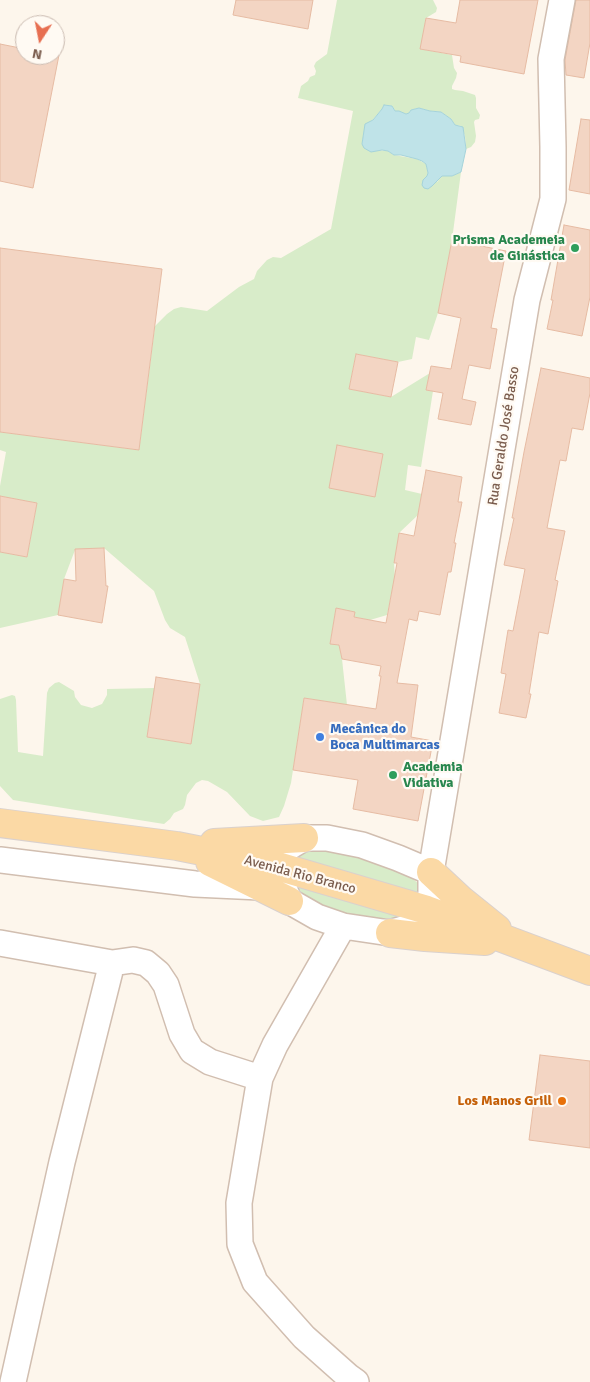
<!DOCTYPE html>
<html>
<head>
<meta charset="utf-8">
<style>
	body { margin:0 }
	#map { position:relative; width:590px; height:1382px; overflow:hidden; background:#fdf6ec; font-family:Signika,sans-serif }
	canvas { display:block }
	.north { position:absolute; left:15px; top:15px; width:50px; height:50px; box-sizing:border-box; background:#fffaf3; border:1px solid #cabbb1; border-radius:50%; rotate:191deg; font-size:14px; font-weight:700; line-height:20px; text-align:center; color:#7a5c4d }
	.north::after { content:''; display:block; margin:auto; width:18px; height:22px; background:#e76f51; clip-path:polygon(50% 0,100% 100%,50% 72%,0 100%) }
</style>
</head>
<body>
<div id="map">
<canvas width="590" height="1382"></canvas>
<div class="north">N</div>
</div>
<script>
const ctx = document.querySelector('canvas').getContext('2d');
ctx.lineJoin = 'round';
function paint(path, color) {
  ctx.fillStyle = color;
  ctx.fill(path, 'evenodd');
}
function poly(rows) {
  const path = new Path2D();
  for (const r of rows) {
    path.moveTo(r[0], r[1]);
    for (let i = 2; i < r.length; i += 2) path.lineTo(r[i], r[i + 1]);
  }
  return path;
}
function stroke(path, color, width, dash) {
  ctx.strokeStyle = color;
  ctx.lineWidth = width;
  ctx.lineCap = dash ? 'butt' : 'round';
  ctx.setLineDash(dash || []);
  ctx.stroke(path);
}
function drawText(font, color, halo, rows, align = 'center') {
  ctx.font = font + ' Signika,sans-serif';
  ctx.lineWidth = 4.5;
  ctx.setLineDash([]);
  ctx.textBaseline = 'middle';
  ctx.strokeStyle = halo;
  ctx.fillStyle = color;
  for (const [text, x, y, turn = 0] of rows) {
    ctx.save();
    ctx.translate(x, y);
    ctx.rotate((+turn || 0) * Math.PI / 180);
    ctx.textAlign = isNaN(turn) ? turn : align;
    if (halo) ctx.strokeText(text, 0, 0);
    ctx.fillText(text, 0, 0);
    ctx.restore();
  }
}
paint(poly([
	[337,0,433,0,437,8,436,12,426,18,421,49,452,55,454,68,457,73,456,78,452,86,452,89,455,90,463,91,475,95,476,98,476,108,480,115,479,119,475,120,474,122,476,136,475,142,471,147,466,149,465,136,461,126,455,125,451,119,441,112,430,111,419,108,411,110,409,113,406,114,395,111,392,106,384,105,382,109,370,123,364,132,362,144,375,150,388,151,394,155,417,159,426,164,428,173,427,176,437,182,442,176,452,176,461,172,452,240,438,313,429,340,416,337,412,359,398,362,356,354,349,389,391,397,430,373,426,390,433,391,421,467,408,465,405,490,422,494,418,515,399,533,394,563,395,578,387,615,370,620,354,617,354,612,336,609,330,643,339,645,342,659,347,705,304,698,291,783,284,806,279,817,263,821,250,816,227,792,208,781,202,780,196,783,187,795,185,805,183,809,174,813,170,819,164,824,13,800,0,786,0,699,12,695,15,696,16,700,18,752,43,756,47,693,49,688,55,683,59,682,74,691,75,697,81,705,92,708,102,704,107,695,107,689,155,688,147,737,190,744,200,684,185,637,170,628,165,620,154,591,104,548,75,550,64,579,58,615,0,628,0,552,27,557,37,503,0,496,0,486,6,452,0,450,0,432,139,450,155,326,167,314,174,309,181,307,207,311,239,287,254,279,257,271,267,260,273,257,281,258,331,229,353,111,298,98,301,86,308,81,310,77,315,75,316,71,314,66,316,62,327,54],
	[327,850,349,853,408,875,419,884,425,899,291,861,306,851],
	[284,878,417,918,384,924,348,918,311,904]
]), '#d8ecc9');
const water = poly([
	[384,105,392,106,395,111,399,111,406,114,409,113,411,110,419,108,430,111,441,112,451,119,455,125,463,127,466,149,461,172,452,176,442,176,432,186,428,189,424,188,422,185,423,180,427,176,428,173,426,164,422,161,417,159,401,155,394,155,388,151,382,150,371,152,364,148,362,144,365,124,373,120,382,109,384,105]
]);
paint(water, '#bfe3e8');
stroke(water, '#a5d3da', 1);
const building = poly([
	[236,0,313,0,308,29,233,15,236,0],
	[460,0,538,0,524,74,460,62,461,56,420,49,426,18,456,23,460,0],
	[576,0,590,0,590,43,584,78,566,75,565,60,576,0],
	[0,44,25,49,25,55,59,55,33,188,0,181,0,44],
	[581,119,590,120,590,194,569,190,581,119],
	[564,225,590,230,590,297,582,336,547,329,553,300,551,300,564,225],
	[452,240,506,251,491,328,497,329,490,369,469,365,462,399,476,402,471,425,438,419,443,393,426,390,431,366,451,369,461,318,438,313,452,240],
	[0,248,162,269,139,450,0,432,0,248],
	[356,354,398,362,391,397,349,389,356,354],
	[541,368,590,378,590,393,583,430,572,428,566,461,560,460,547,528,565,531,555,580,558,581,548,634,539,632,529,694,531,694,526,718,499,713,506,674,501,673,508,630,513,631,525,569,504,565,514,518,512,518,524,452,541,368],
	[337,445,383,454,375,497,329,488,337,445],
	[426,470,462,477,458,502,462,502,454,543,456,543,451,572,448,572,440,615,419,611,417,621,409,619,397,683,418,685,411,737,433,741,418,821,353,809,358,780,293,770,304,698,376,709,381,676,379,676,381,666,342,659,339,645,330,644,336,608,355,612,354,617,386,623,397,563,394,563,399,533,414,536,426,470],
	[0,496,37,503,27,557,0,552,0,496],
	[104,548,106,586,108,586,102,623,58,615,64,579,76,581,75,549,104,548],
	[156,677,200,684,191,744,147,737,156,677],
	[540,1055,590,1061,590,1148,529,1140,540,1055]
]);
paint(building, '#f3d5c3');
stroke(building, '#e6bba3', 1);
const minor = poly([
	[0,860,195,884,260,887],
	[431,872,398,858,362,845,327,838,304,838,289,847,281,855,277,866,281,880,289,901,317,917,343,926,390,933,416,925,427,910,431,894,431,872,527,300,553,199,553,147,551,59,562,0],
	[343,926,275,1045,260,1078,239,1203,240,1244,255,1282,304,1337,349,1377,356,1382],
	[0,943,112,963,133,960,146,963,158,973,166,985,182,1034,192,1051,210,1062,260,1078],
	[13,1382,62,1162,112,963]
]);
const major = poly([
	[0,823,177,846,277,866,427,910,590,971],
	[214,843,304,838],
	[210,862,289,901],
	[431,872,461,900,497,929],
	[390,933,425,937,485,941]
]);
stroke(minor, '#d1beb0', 28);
stroke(major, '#dad1cd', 30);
stroke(minor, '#fff', 25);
stroke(major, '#fbd9a5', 28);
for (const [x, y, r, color] of [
	[575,248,5,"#2e9e5b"],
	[320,737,5,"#3f7fe0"],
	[393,775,5,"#2e9e5b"],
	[562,1101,5,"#e8710a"]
]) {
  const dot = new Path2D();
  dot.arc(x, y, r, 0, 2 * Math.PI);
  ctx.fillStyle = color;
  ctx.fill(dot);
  stroke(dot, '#fffaf3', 2);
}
drawText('bold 14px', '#27864d', '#fffaf3', [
	["Prisma Academeia",565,240],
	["de Ginástica",565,256],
	["Academia",403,767,"left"],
	["Vidativa",403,783,"left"]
], 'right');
drawText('14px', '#7a5c4d', '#fffaf3', [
	["Rua Geraldo José Basso",504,436,-81],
	["Avenida Rio Branco",300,875,15]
]);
drawText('bold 14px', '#366cbe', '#fffaf3', [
	["Mecânica do",330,729],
	["Boca Multimarcas",330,745]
], 'left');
drawText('bold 14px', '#c56008', '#fffaf3', [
	["Los Manos Grill",552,1101]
], 'right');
</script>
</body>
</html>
